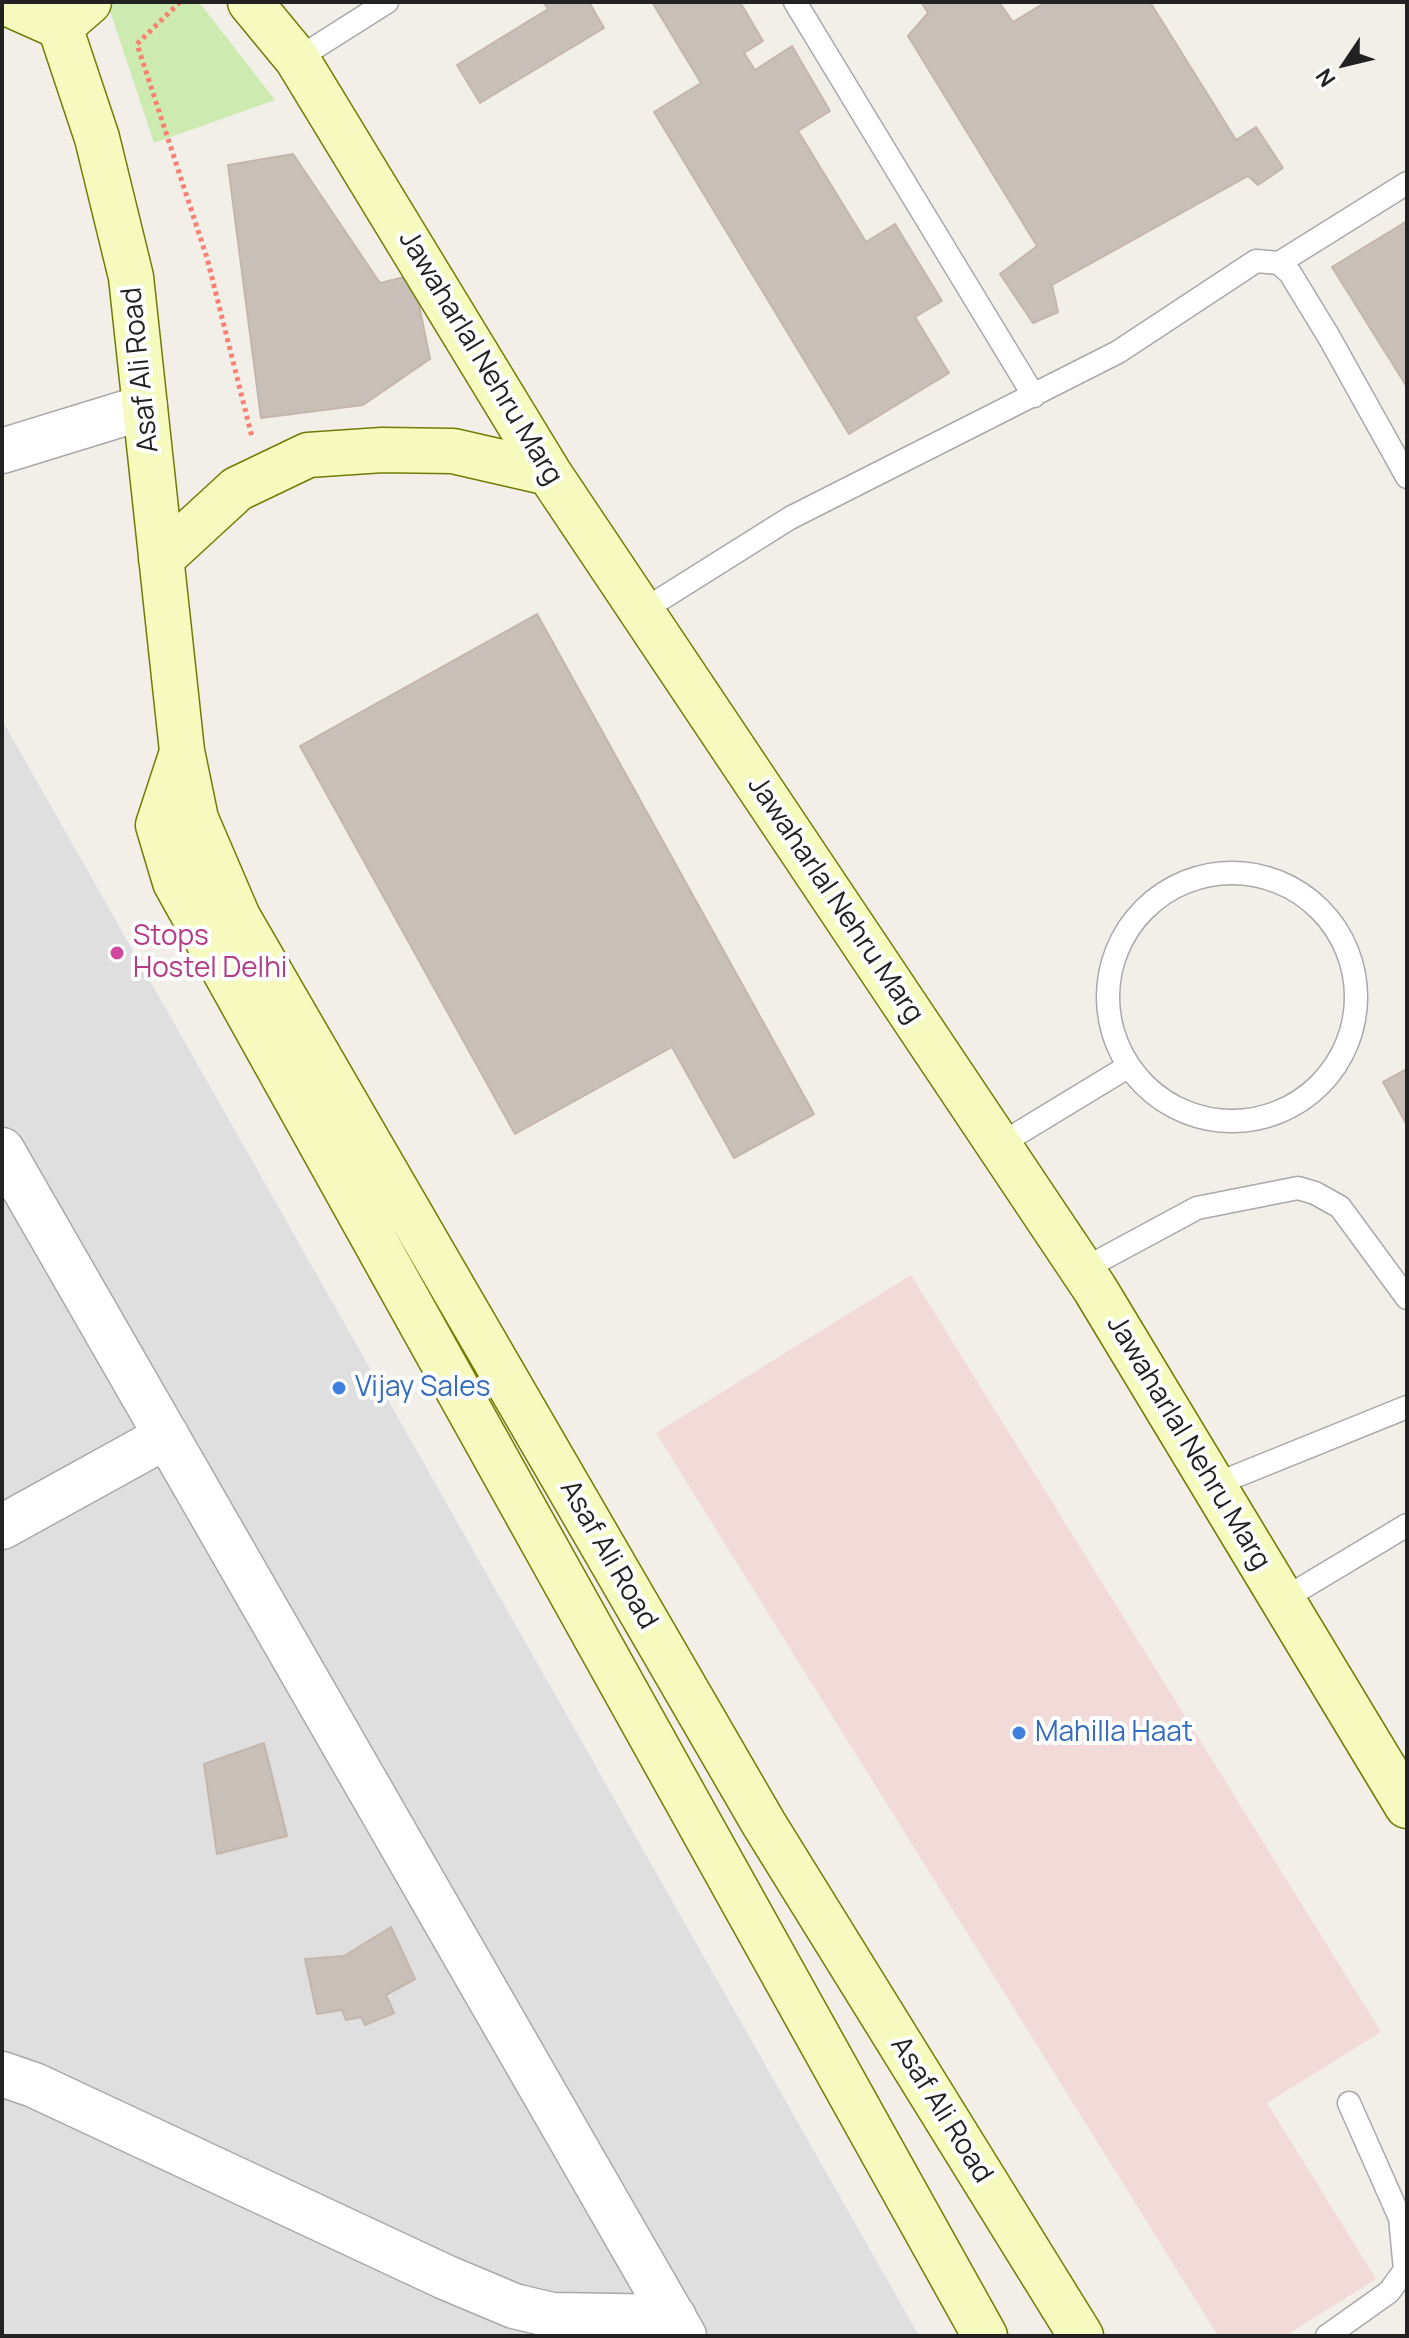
<!DOCTYPE html>
<html>
<head>
<meta charset="utf-8">
<style>
	body { margin:0 }
	#map { position:relative; width:1409px; height:2338px; overflow:hidden; background:#f2efe9; font-family:Manrope,sans-serif }
	canvas { display:block }
	.frame { position:absolute; inset:0; border:4px solid #222; pointer-events:none }
	.north { position:absolute; left:1305px; top:24px; width:80px; height:80px; -webkit-text-stroke:6px #fff; paint-order:stroke; rotate:235deg; font-size:22px; font-weight:700; line-height:32px; text-align:center; color:#222 }
	.north::after { content:''; display:block; margin:auto; width:28px; height:36px; background:#222; clip-path:polygon(50% 0,100% 100%,50% 72%,0 100%) }
</style>
</head>
<body>
<div id="map">
<canvas width="1409" height="2338"></canvas>
<div class="frame"></div>
<div class="north">N</div>
</div>
<script>
const ctx = document.querySelector('canvas').getContext('2d');
ctx.lineJoin = 'round';
function paint(path, color) {
  ctx.fillStyle = color;
  ctx.fill(path, 'evenodd');
}
function poly(rows) {
  const path = new Path2D();
  for (const r of rows) {
    if (r.length === 3) {
      path.moveTo(r[0] + r[2], r[1]);
      path.arc(r[0], r[1], r[2], 0, 2 * Math.PI);
      continue;
    }
    path.moveTo(r[0], r[1]);
    for (let i = 2; i < r.length; i += 2) path.lineTo(r[i], r[i + 1]);
  }
  return path;
}
function stroke(path, color, width, dash) {
  ctx.strokeStyle = color;
  ctx.lineWidth = width;
  ctx.lineCap = dash ? 'butt' : 'round';
  ctx.setLineDash(dash || []);
  ctx.stroke(path);
}
function drawText(font, color, halo, rows, align = 'center') {
  ctx.font = font + ' Manrope,sans-serif';
  ctx.lineWidth = 8;
  ctx.setLineDash([]);
  ctx.textBaseline = 'middle';
  ctx.strokeStyle = halo;
  ctx.fillStyle = color;
  for (const [text, x, y, turn = 0] of rows) {
    ctx.save();
    ctx.translate(x, y);
    ctx.rotate((+turn || 0) * Math.PI / 180);
    ctx.textAlign = isNaN(turn) ? turn : align;
    if (halo) ctx.strokeText(text, 0, 0);
    ctx.fillText(text, 0, 0);
    ctx.restore();
  }
}
paint(poly([
	[2,720,919,2336,2,2336]
]), '#e0dfdf');
paint(poly([
	[911,1275,1381,2032,1267,2103,1376,2279,1285,2336,1218,2336,656,1433]
]), '#f2dad9');
paint(poly([
	[107,2,199,2,275,100,154,143]
]), '#cdebb0');
const building = poly([
	[543,2,589,2,604,28,480,103,457,65,548,9,543,2],
	[652,2,740,2,763,41,744,53,755,70,792,46,830,111,798,131,866,242,895,224,942,301,915,317,949,373,849,434,654,112,701,83,652,2],
	[921,2,999,2,1013,22,1046,2,1150,2,1236,140,1256,127,1283,168,1258,185,1248,176,1052,285,1058,312,1033,323,1000,274,1037,246,908,36,928,13,921,2],
	[293,154,380,283,413,275,430,359,363,405,261,418,228,165,293,154],
	[1407,221,1407,387,1332,267,1407,221],
	[537,614,814,1114,734,1158,672,1047,515,1134,300,746,537,614],
	[1407,1069,1407,1125,1383,1082,1407,1069],
	[264,1743,287,1836,217,1854,204,1764,264,1743],
	[391,1927,415,1979,386,1995,394,2013,365,2025,361,2017,346,2020,342,2010,317,2014,305,1959,344,1956,391,1927]
]);
paint(building, '#c7bfb8');
stroke(building, '#c4b6ab', 2);
const lane = poly([
	[795,2,1034,396],
	[297,59,387,2],
	[1279,263,1407,183],
	[642,611,790,518,1118,352,1256,261,1279,263,1290,273,1329,337,1407,477],
	[1232,997,124],
	[999,1145,1129,1066],
	[1082,1270,1197,1208,1298,1188,1315,1193,1340,1207,1407,1298],
	[1214,1485,1407,1407],
	[1282,1600,1407,1525],
	[1327,2336,1389,2292,1405,2270,1400,2218,1349,2103]
]);
const street = poly([
	[2,451,145,407],
	[2,1150,684,2336],
	[2,1527,167,1436],
	[2,2074,34,2085,445,2277,514,2306,552,2315,674,2317]
]);
const secondary = poly([
	[4,2,60,27,89,2],
	[46,2,60,27,97,138,131,277,182,751,196,819,238,917,764,1824,1081,2336],
	[250,2,297,59,549,473,1095,1289,1407,1806],
	[161,559,237,489,308,455,382,450,453,451,549,473],
	[181,755,158,825,175,882,985,2336]
]);
stroke(lane, '#a9a9a9', 25);
stroke(street, '#a9a9a9', 47);
stroke(secondary, '#707d05', 47);
stroke(poly([
	[180,2,137,44,207,258,252,437]
]), '#fa8072', 5, [4, 4]);
stroke(lane, '#fff', 22);
stroke(street, '#fff', 44);
stroke(secondary, '#f7fabf', 44);
for (const [x, y, r, color] of [
	[117,953,8,"#d1479c"],
	[339,1388,8,"#3f7fe0"],
	[1019,1733,8,"#3f7fe0"]
]) {
  const dot = new Path2D();
  dot.arc(x, y, r, 0, 2 * Math.PI);
  ctx.fillStyle = color;
  ctx.fill(dot);
  stroke(dot, '#fff', 3);
}
drawText('28px', '#222', '#fff', [
	["Jawaharlal Nehru Marg",480,358,59],
	["Asaf Ali Road",141,370,-96],
	["Jawaharlal Nehru Marg",835,900,56],
	["Jawaharlal Nehru Marg",1188,1443,59],
	["Asaf Ali Road",608,1555,60],
	["Asaf Ali Road",941,2110,58]
]);
drawText('28px', '#b23c85', '#fff', [
	["Stops",133,937],
	["Hostel Delhi",133,969]
], 'left');
drawText('28px', '#366cbe', '#fff', [
	["Vijay Sales",355,1388],
	["Mahilla Haat",1035,1733]
], 'left');
</script>
</body>
</html>
